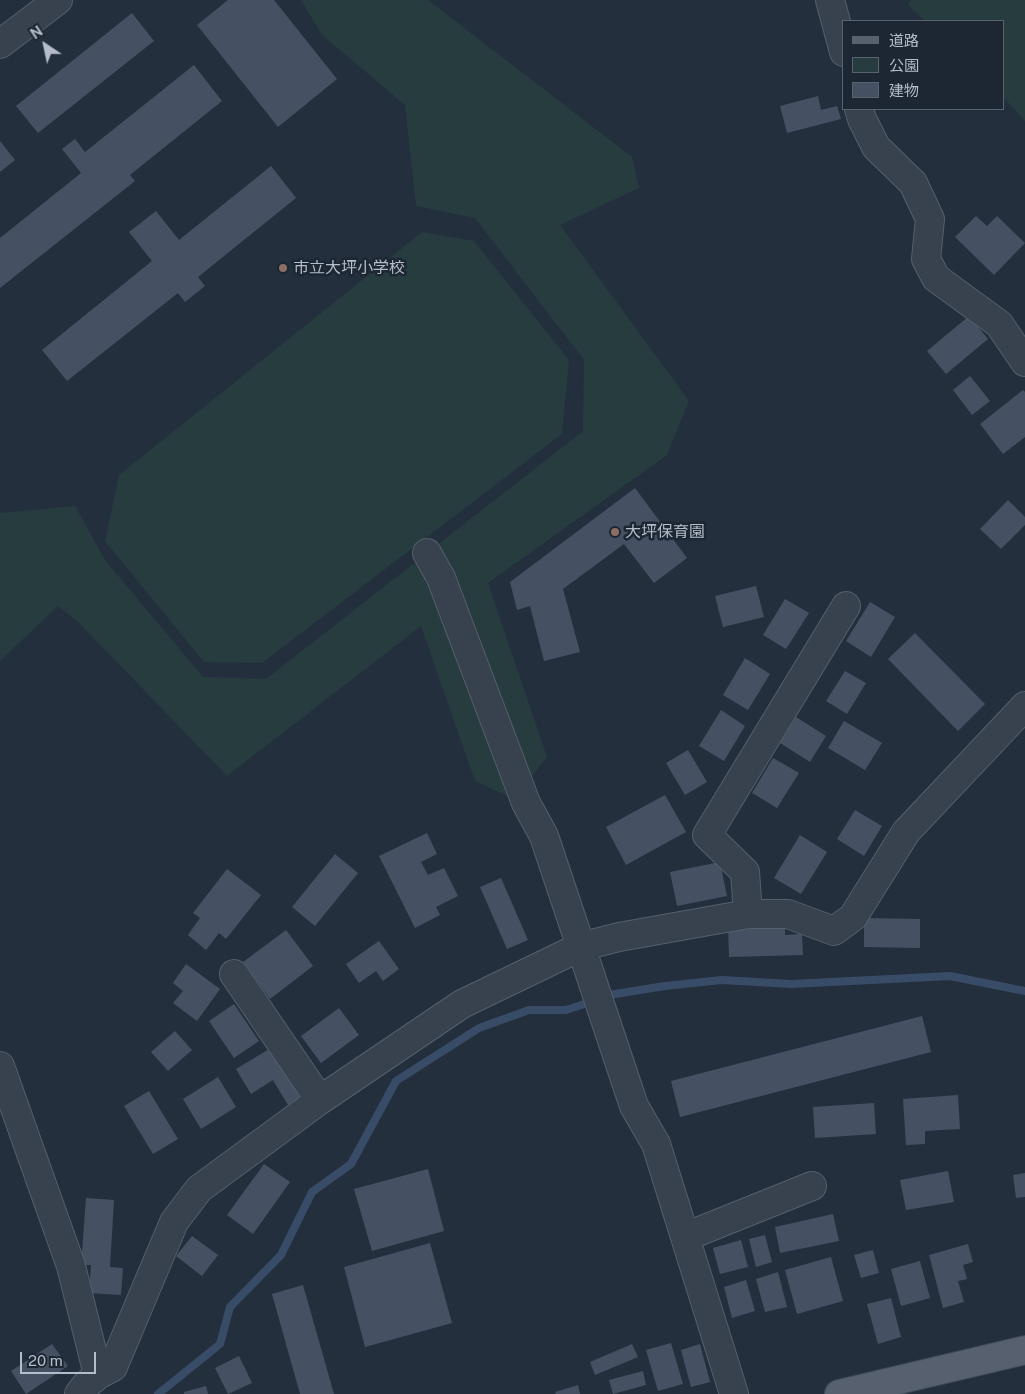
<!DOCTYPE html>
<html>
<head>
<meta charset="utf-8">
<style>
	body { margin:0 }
	#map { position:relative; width:1025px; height:1394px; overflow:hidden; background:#242f3e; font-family:"Public Sans","Noto Sans JP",sans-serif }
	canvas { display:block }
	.legend { position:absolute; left:842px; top:20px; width:162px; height:90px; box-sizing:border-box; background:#1d2633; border:1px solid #59626f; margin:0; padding:6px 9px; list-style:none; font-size:15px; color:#b4bcc9 }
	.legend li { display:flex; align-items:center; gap:10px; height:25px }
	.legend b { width:25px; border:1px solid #59626f }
	.north { position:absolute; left:20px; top:20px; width:50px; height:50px; -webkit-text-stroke:4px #1d2633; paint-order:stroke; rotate:326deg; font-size:14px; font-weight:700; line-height:20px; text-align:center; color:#b4bcc9 }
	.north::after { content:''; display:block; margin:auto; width:18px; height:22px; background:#b4bcc9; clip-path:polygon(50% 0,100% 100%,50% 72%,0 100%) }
	.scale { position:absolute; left:20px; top:1352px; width:76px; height:22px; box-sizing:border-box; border:2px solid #b4bcc9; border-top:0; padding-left:6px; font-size:15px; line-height:18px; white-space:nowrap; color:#b4bcc9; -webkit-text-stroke:4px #1d2633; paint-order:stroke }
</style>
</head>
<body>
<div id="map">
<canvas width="1025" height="1394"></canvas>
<ul class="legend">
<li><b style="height:6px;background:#56606e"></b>道路</li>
<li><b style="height:14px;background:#263c3f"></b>公園</li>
<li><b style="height:14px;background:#455162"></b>建物</li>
</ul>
<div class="north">N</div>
<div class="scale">20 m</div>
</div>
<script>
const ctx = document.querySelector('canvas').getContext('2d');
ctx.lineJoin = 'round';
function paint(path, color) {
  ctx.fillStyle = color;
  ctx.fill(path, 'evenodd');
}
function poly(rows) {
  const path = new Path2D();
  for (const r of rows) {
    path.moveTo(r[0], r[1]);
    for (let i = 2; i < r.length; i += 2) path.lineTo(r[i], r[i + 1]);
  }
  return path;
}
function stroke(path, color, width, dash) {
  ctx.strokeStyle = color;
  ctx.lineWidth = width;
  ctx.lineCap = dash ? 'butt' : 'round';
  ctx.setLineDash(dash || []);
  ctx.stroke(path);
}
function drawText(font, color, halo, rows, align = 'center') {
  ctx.font = font + ' "Public Sans","Noto Sans JP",sans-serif';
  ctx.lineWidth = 5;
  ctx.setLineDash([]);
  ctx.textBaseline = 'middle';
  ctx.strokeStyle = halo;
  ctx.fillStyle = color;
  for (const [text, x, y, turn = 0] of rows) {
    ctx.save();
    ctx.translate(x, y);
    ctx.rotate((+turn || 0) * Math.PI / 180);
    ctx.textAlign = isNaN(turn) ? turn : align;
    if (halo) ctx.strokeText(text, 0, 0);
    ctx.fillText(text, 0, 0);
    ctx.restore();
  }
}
paint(poly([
	[301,0,428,0,632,157,639,188,560,225,689,401,667,455,488,583,547,757,514,799,475,781,421,626,227,776,78,622,58,606,0,661,0,513,75,506,105,560,203,677,266,679,583,431,584,360,475,218,416,206,405,105,322,35],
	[910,0,1025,0,1025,121,1004,98,1004,21,925,21,908,5],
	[422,232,474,241,569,360,562,434,262,663,204,662,105,541,119,475]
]), '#263c3f');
stroke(poly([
	[158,1394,220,1344,230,1307,281,1255,312,1192,351,1164,396,1081,479,1028,529,1010,566,1010,615,994,665,986,722,980,791,984,950,976,1025,991]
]), '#394c67', 8);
paint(poly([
	[228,0,274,0,337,79,278,127,197,25],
	[132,13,154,41,38,133,16,106],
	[194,65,222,101,130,175,135,181,0,288,0,238,81,173,62,149,75,139,85,152],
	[818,96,821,110,837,106,841,119,787,133,780,106],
	[0,141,15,160,0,172],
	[271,166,296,198,198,277,205,286,185,302,178,293,67,381,42,350,152,261,129,232,156,211,179,240],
	[976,216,987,226,997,216,1025,243,994,275,955,237],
	[969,316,988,339,946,374,927,351],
	[970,376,990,401,972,415,953,390],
	[1023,390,1025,392,1025,437,1003,454,980,424],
	[635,488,687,558,654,583,624,544,563,589,580,652,544,661,530,606,517,610,510,582],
	[1008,500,1025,517,1025,525,1001,549,980,529],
	[756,586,764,617,723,627,715,596],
	[785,599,809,613,786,649,763,635],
	[870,602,895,617,871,657,846,641],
	[915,633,985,704,958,731,888,659],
	[745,658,770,674,748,710,723,695],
	[845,671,866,683,847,714,826,701],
	[721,710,745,726,724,761,699,746],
	[796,717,826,736,810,762,780,743],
	[844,721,882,743,865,770,828,748],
	[688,750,707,782,685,795,666,763],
	[773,758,799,773,777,808,752,793],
	[665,795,686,832,626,865,606,827],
	[855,810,882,826,864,856,837,839],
	[427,833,437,854,421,862,428,875,444,868,458,896,436,907,440,915,415,928,379,856],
	[800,835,827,852,801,894,774,878],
	[335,854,358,873,315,926,292,907],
	[720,862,727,896,677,906,670,872],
	[227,869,261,895,226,939,219,933,206,950,188,935,200,918,193,913],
	[501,878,528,940,507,949,480,887],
	[864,918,920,919,920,948,864,947],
	[785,923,785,935,802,934,803,955,729,957,728,924],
	[286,930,313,966,270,999,243,962],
	[379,941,399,969,383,981,376,971,359,983,346,964],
	[186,964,220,989,197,1021,173,1003,183,991,173,983],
	[234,1004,259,1041,234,1058,209,1021],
	[339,1008,359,1035,321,1063,301,1036],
	[922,1016,931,1052,680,1117,671,1081],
	[175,1031,192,1050,168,1071,151,1052],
	[271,1048,300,1097,288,1105,273,1080,251,1094,236,1069],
	[218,1077,236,1107,201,1129,183,1099],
	[149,1091,178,1139,153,1154,124,1106],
	[958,1095,960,1129,925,1131,925,1144,906,1145,903,1099],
	[874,1103,876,1134,815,1138,813,1107],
	[264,1164,290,1182,253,1234,227,1215],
	[428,1169,444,1231,372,1251,354,1189],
	[948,1171,954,1202,906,1210,900,1180],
	[1025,1173,1025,1197,1016,1198,1013,1175],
	[86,1198,114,1200,110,1267,123,1268,121,1295,89,1293,91,1265,81,1265],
	[833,1214,839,1241,780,1253,775,1227],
	[765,1235,772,1262,756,1267,749,1239],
	[192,1236,218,1255,202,1276,176,1256],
	[741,1240,748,1267,720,1274,713,1248],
	[430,1243,452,1323,365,1347,344,1267],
	[968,1244,973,1262,963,1265,967,1279,958,1281,964,1302,943,1308,929,1255],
	[873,1250,879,1273,861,1278,854,1255],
	[831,1257,843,1301,797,1314,785,1270],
	[920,1261,930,1298,901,1306,891,1269],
	[778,1272,787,1307,765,1312,756,1279],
	[746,1280,755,1311,732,1318,724,1287],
	[303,1285,334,1394,300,1394,272,1294],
	[891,1298,901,1337,878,1344,867,1304],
	[671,1343,683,1384,658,1391,646,1350],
	[52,1344,68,1366,26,1394,11,1371],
	[632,1344,638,1357,595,1375,590,1362],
	[700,1344,710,1382,691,1387,681,1350],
	[239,1356,252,1383,228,1394,215,1368],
	[643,1371,646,1385,613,1394,609,1380],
	[578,1385,580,1394,556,1394,555,1392],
	[206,1386,208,1394,184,1394,184,1392]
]), '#455162');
const minor = poly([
	[830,0,844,52],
	[0,44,58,0],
	[859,109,862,119,876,147,913,183,930,219,926,259,936,278,999,324,1025,362],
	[427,553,441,578,526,803,544,836,634,1106,656,1144,734,1394],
	[748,914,745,872,707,835,846,606],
	[234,974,320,1100],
	[0,1066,71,1266,98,1375],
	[685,1237,812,1186],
	[79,1394,86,1385,98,1375,113,1367,174,1222,199,1189,320,1100,462,1004,580,947,619,937,748,914,788,914,834,931,853,917,906,832,1025,706]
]);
const major = poly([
	[839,1394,1025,1350]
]);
stroke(minor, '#565f6c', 30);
stroke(major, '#414a57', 30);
stroke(minor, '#38414e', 28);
stroke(major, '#56606e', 28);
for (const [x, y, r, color] of [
	[283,268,5,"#8d6e63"],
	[615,532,5,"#8d6e63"]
]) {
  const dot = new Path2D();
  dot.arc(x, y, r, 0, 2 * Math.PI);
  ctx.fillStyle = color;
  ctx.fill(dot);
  stroke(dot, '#1d2633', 2);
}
drawText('16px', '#b4bcc9', '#1d2633', [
	["市立大坪小学校",293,268],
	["大坪保育園",625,532]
], 'left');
</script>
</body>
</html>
